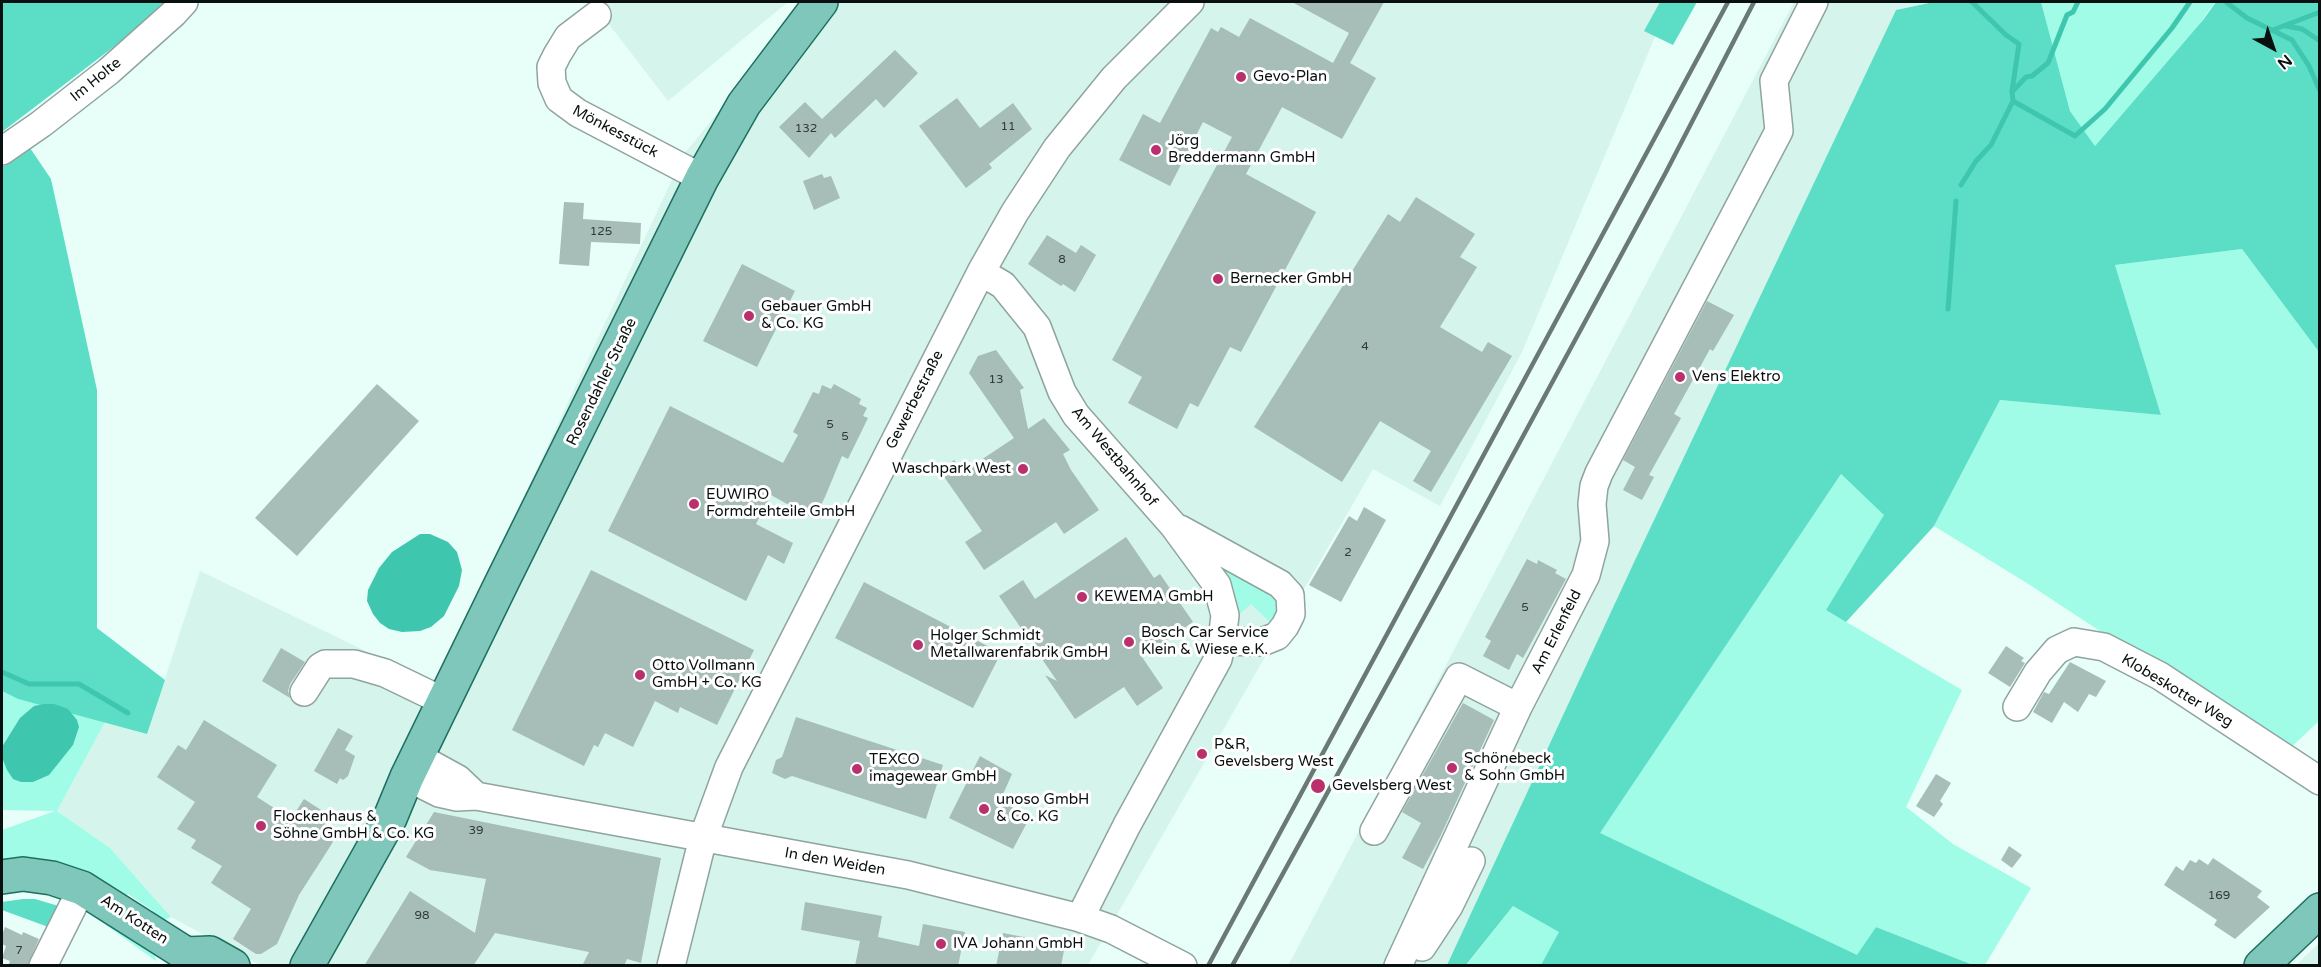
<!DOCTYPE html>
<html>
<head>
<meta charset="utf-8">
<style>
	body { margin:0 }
	#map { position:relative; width:2321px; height:967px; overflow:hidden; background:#e8fef8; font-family:"Varela Round",sans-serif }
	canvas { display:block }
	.frame { position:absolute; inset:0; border:3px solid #09100f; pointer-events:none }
	.north { position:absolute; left:2243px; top:18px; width:60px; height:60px; -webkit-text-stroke:4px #fff; paint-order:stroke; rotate:140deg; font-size:16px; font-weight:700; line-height:24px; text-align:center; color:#09100f }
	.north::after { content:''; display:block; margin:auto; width:21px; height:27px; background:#09100f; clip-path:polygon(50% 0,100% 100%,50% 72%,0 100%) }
</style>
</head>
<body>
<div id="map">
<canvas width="2321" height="967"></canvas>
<div class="frame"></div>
<div class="north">N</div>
</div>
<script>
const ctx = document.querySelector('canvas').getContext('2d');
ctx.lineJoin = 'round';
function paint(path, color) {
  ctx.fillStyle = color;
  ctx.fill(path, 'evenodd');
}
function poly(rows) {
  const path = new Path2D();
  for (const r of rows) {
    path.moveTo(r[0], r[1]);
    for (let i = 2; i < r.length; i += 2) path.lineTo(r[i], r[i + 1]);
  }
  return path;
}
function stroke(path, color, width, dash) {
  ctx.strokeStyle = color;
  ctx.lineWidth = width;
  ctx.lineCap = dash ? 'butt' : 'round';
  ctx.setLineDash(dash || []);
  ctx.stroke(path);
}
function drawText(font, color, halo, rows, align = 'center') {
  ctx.font = font + ' "Varela Round",sans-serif';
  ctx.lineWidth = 6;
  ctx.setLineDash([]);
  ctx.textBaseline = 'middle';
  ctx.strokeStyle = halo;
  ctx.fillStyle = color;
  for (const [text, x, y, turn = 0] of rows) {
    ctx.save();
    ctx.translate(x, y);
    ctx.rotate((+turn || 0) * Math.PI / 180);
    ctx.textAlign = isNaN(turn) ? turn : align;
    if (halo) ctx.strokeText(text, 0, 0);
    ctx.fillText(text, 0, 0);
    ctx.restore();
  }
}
paint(poly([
	[592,2,788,2,668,101],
	[809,2,1674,2,1654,39,1522,352,1440,506,1373,469,1088,965,260,965,171,917,110,848,57,811,105,722,147,734,200,571,436,685,684,154],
	[1794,2,1934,2,1896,10,1636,558,1447,965,1288,966],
	[2319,943,2319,965,2296,965]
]), '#d5f4ec');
paint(poly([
	[2041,2,2215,2,2198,26,2095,146,2070,111],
	[2242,249,2319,352,2319,721,2285,753,2030,585,1934,526,2000,400,2161,415,2115,265],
	[1841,474,1885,515,1826,610,1962,690,1906,807,1953,844,2031,888,1985,965,1973,965,1876,927,1857,956,1599,834],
	[1218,564,1281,599,1274,626,1251,604,1237,616],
	[2,691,18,699,105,722,57,811,110,848,171,917,162,921,150,916,153,911,128,894,124,898,2,866,2,830,55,811,2,810],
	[1513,906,1560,932,1541,965,1466,966],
	[91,909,155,955,156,961,85,910]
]), '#a0fce7');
paint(poly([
	[2,2,169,2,162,10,2,132],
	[1660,2,1697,2,1673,45,1644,31],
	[1934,2,2041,2,2070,111,2095,146,2203,20,2216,2,2319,2,2319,352,2242,249,2115,265,2161,415,2000,400,1934,526,1846,622,1826,610,1884,515,1841,474,1600,833,1857,955,1876,927,1973,965,1541,965,1559,932,1513,906,1466,965,1447,965,1636,558,1896,10],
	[30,148,51,179,97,390,97,628,165,680,147,734,18,699,2,691,2,167],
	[23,899,35,899,62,907,51,928,2,910,2,902]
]), '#5bdec5');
paint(poly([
	[420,534,430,534,448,542,457,552,462,570,459,586,444,616,431,627,420,631,402,632,389,629,380,623,373,614,367,601,368,590,379,568,392,552],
	[44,704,54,704,68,709,77,720,79,727,73,745,49,775,33,782,21,782,13,779,7,770,3,760,2,747,20,718,34,706]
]), '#3fc6ae');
stroke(poly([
	[1972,2,2006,35,2019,44,2012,91],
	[2226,2,2247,18,2292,40,2309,66,2320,91],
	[2286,26,2302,29,2320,41],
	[2273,30,2320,12],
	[2013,101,2075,136,2105,109,2172,28,2190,2],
	[1961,185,1976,161,1991,145,2013,101,2012,92,2026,77,2032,76,2048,63,2067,15,2073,12,2078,2],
	[1948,309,1956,201],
	[2,672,29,684,79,684,128,713]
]), '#3fc6ae', 5);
paint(poly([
	[1292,2,1384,2,1350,63,1376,78,1342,139,1282,107,1246,174,1316,212,1241,352,1230,347,1198,407,1190,403,1177,429,1128,403,1142,377,1112,360,1232,137,1203,122,1170,186,1119,160,1143,114,1160,123,1211,28,1218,32,1221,27,1239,37,1250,18,1333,63,1349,33],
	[895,50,918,73,884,108,876,99,835,138,831,133,809,158,779,127,805,102,822,119],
	[957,98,980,128,1013,103,1032,129,989,164,992,168,966,188,919,126],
	[822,174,824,178,831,176,840,198,814,210,803,181],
	[1416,197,1475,234,1460,257,1477,267,1440,327,1482,352,1488,342,1512,356,1431,492,1413,481,1431,451,1380,421,1342,482,1254,427,1388,214,1400,222],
	[564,202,584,203,583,219,641,223,640,244,591,242,589,266,559,264],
	[1047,235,1076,253,1081,245,1096,255,1075,292,1063,284,1061,286,1028,264],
	[742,264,795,291,757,367,703,341],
	[1707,301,1734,315,1713,351,1710,349,1674,414,1681,418,1649,475,1654,477,1642,500,1623,490,1635,467,1623,460],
	[996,350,1024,388,1020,390,1028,429,1044,418,1070,450,1063,454,1071,470,1099,510,1064,534,1056,522,984,570,965,542,982,531,940,471,954,460,963,472,1014,438,969,373,978,356],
	[377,384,419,421,297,556,255,518],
	[834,384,861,399,859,404,867,408,863,416,868,418,848,459,842,456,825,497,814,519,771,495,756,524,793,543,784,564,768,555,746,601,608,531,670,406,783,463,798,435,793,432,813,392,819,394,822,385,831,389],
	[1364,507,1386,520,1341,602,1309,585,1349,516,1357,521],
	[1126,537,1154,578,1160,574,1193,622,1142,657,1163,688,1137,706,1124,687,1075,719,1045,675,1057,681,999,596,1023,580,1035,599],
	[1527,559,1537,564,1538,560,1557,570,1555,573,1566,579,1523,658,1517,654,1509,670,1483,656,1491,641,1485,637],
	[591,570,754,650,717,725,680,707,678,713,655,701,633,747,605,733,598,747,594,745,584,766,512,730],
	[864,582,1001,653,973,708,835,638],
	[2006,646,2024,658,2021,661,2025,663,2010,687,1988,673],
	[281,648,305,662,290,684,288,691,290,698,262,681],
	[2070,662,2106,681,2096,697,2089,694,2078,712,2064,702,2052,723,2033,712,2044,692,2049,694],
	[1463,703,1494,720,1440,837,1423,869,1402,858,1421,823,1402,812],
	[796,717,943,765,926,819,792,776,785,779,772,773,776,760,782,757],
	[204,720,277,765,257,797,291,819,304,799,332,817,321,835,333,842,299,895,277,944,261,954,256,954,233,939,251,909,211,883,222,866,191,848,196,840,177,829,195,802,157,777,178,745,186,750],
	[338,728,353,736,345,750,355,756,348,776,343,780,340,778,337,784,314,771],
	[980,756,1012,774,1000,801,1030,817,1013,849,949,818],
	[1936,774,1951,783,1940,801,1943,804,1934,817,1916,806],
	[434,812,661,858,641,963,627,959,624,966,582,966,589,952,495,933,473,966,364,966,410,891,475,933,486,879,430,870,406,857],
	[2009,846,2022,855,2012,868,2001,860],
	[2213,858,2262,891,2257,897,2270,907,2235,939,2214,925,2217,920,2164,885,2176,866,2183,871,2190,860,2196,863,2199,859,2208,865],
	[805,902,882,916,878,937,919,946,923,924,965,932,958,966,855,966,860,941,801,930],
	[5,927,22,935,23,932,39,939,27,966,8,966,10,961,2,958,6,946,2,944,2,935],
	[1003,933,1065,945,1061,966,996,966]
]), '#a7bdb7');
const minor = poly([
	[597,15,568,37,557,55,551,67,552,83,559,99,578,113,702,178],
	[2,151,41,124,109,71,174,13,184,2],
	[981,272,1003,285,1037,327,1062,392,1076,415,1173,525,1217,585,1225,615,1222,641,1218,659,1127,825,1080,918],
	[1180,529,1280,584,1290,595,1291,614,1285,626,1277,636,1262,642,1222,641],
	[304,692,320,667,325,664,354,664,385,673,445,702],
	[2017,707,2038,672,2057,650,2074,642,2104,647,2160,676,2320,781],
	[418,757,458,779,476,796],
	[407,777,439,793,457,797,476,796,908,875,1080,918,1111,929,1183,966],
	[1374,831,1459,677,1518,707],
	[1422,947,1449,906,1471,861],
	[43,966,82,888],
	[671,966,703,838,729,767,981,272,1015,212,1057,148,1114,78,1190,2],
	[1398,966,1518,707,1586,575,1595,541,1592,504,1594,486,1599,473,1779,131,1774,81,1814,2]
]);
const major = poly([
	[2,877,23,874,52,878,82,888,186,954,195,966],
	[186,954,210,953,233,966],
	[307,966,390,818,407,777,503,580,702,178,744,104,821,2],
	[2261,966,2320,910]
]);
stroke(minor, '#90a49f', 30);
stroke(major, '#1e6f61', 36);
stroke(minor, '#fff', 27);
stroke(major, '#7fc7bb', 33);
stroke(poly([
	[1208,966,1728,2],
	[1232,966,1482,512,1665,174,1754,2]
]), '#6b7975', 4.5);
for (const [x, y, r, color] of [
	[1241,77,6,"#b9306d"],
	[1156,150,6,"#b9306d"],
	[1218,279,6,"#b9306d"],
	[749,316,6,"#b9306d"],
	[1680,377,6,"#b9306d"],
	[1023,469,6,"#b9306d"],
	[694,504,6,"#b9306d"],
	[1082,597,6,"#b9306d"],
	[1129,642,6,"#b9306d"],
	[918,645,6,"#b9306d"],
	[640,675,6,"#b9306d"],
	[1202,754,6,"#b9306d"],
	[1452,768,6,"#b9306d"],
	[857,769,6,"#b9306d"],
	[1318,786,8,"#b9306d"],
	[984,809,6,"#b9306d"],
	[261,826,6,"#b9306d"],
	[941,944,6,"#b9306d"]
]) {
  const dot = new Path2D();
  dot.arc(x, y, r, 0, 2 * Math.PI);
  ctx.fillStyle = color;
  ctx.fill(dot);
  stroke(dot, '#fff', 2);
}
drawText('12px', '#303b39', null, [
	["11",1008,127],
	["132",806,129],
	["125",601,232],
	["8",1062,260],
	["4",1365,347],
	["13",996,380],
	["5",830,425],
	["5",845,437],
	["2",1348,553],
	["5",1525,608],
	["39",476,831],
	["169",2219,896],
	["98",422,916],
	["7",19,951]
]);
drawText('15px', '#09100f', '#fff', [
	["Gevo-Plan",1253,77],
	["Jörg",1168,141],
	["Breddermann GmbH",1168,158],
	["Bernecker GmbH",1230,279],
	["Gebauer GmbH",761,307],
	["& Co. KG",761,324],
	["Vens Elektro",1692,377],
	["Waschpark West",1011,469,"right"],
	["EUWIRO",706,495],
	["Formdrehteile GmbH",706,512],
	["KEWEMA GmbH",1094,597],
	["Bosch Car Service",1141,633],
	["Klein & Wiese e.K.",1141,650],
	["Holger Schmidt",930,636],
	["Metallwarenfabrik GmbH",930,653],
	["Otto Vollmann",652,666],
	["GmbH + Co. KG",652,683],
	["P&R,",1214,745],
	["Gevelsberg West",1214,762],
	["Schönebeck",1464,759],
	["& Sohn GmbH",1464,776],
	["TEXCO",869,760],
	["imagewear GmbH",869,777],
	["Gevelsberg West",1332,786],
	["unoso GmbH",996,800],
	["& Co. KG",996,817],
	["Flockenhaus &",273,817],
	["Söhne GmbH & Co. KG",273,834],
	["IVA Johann GmbH",953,944]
], 'left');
drawText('15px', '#09100f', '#fff', [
	["Im Holte",96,80,-39],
	["Mönkesstück",615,132,28],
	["Rosendahler Straße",602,382,-64],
	["Gewerbestraße",915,400,-63],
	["Am Westbahnhof",1114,457,50],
	["Am Erlenfeld",1557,632,-63],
	["Klobeskotter Weg",2177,691,31],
	["In den Weiden",835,862,10],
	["Am Kotten",134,920,33]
]);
</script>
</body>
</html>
